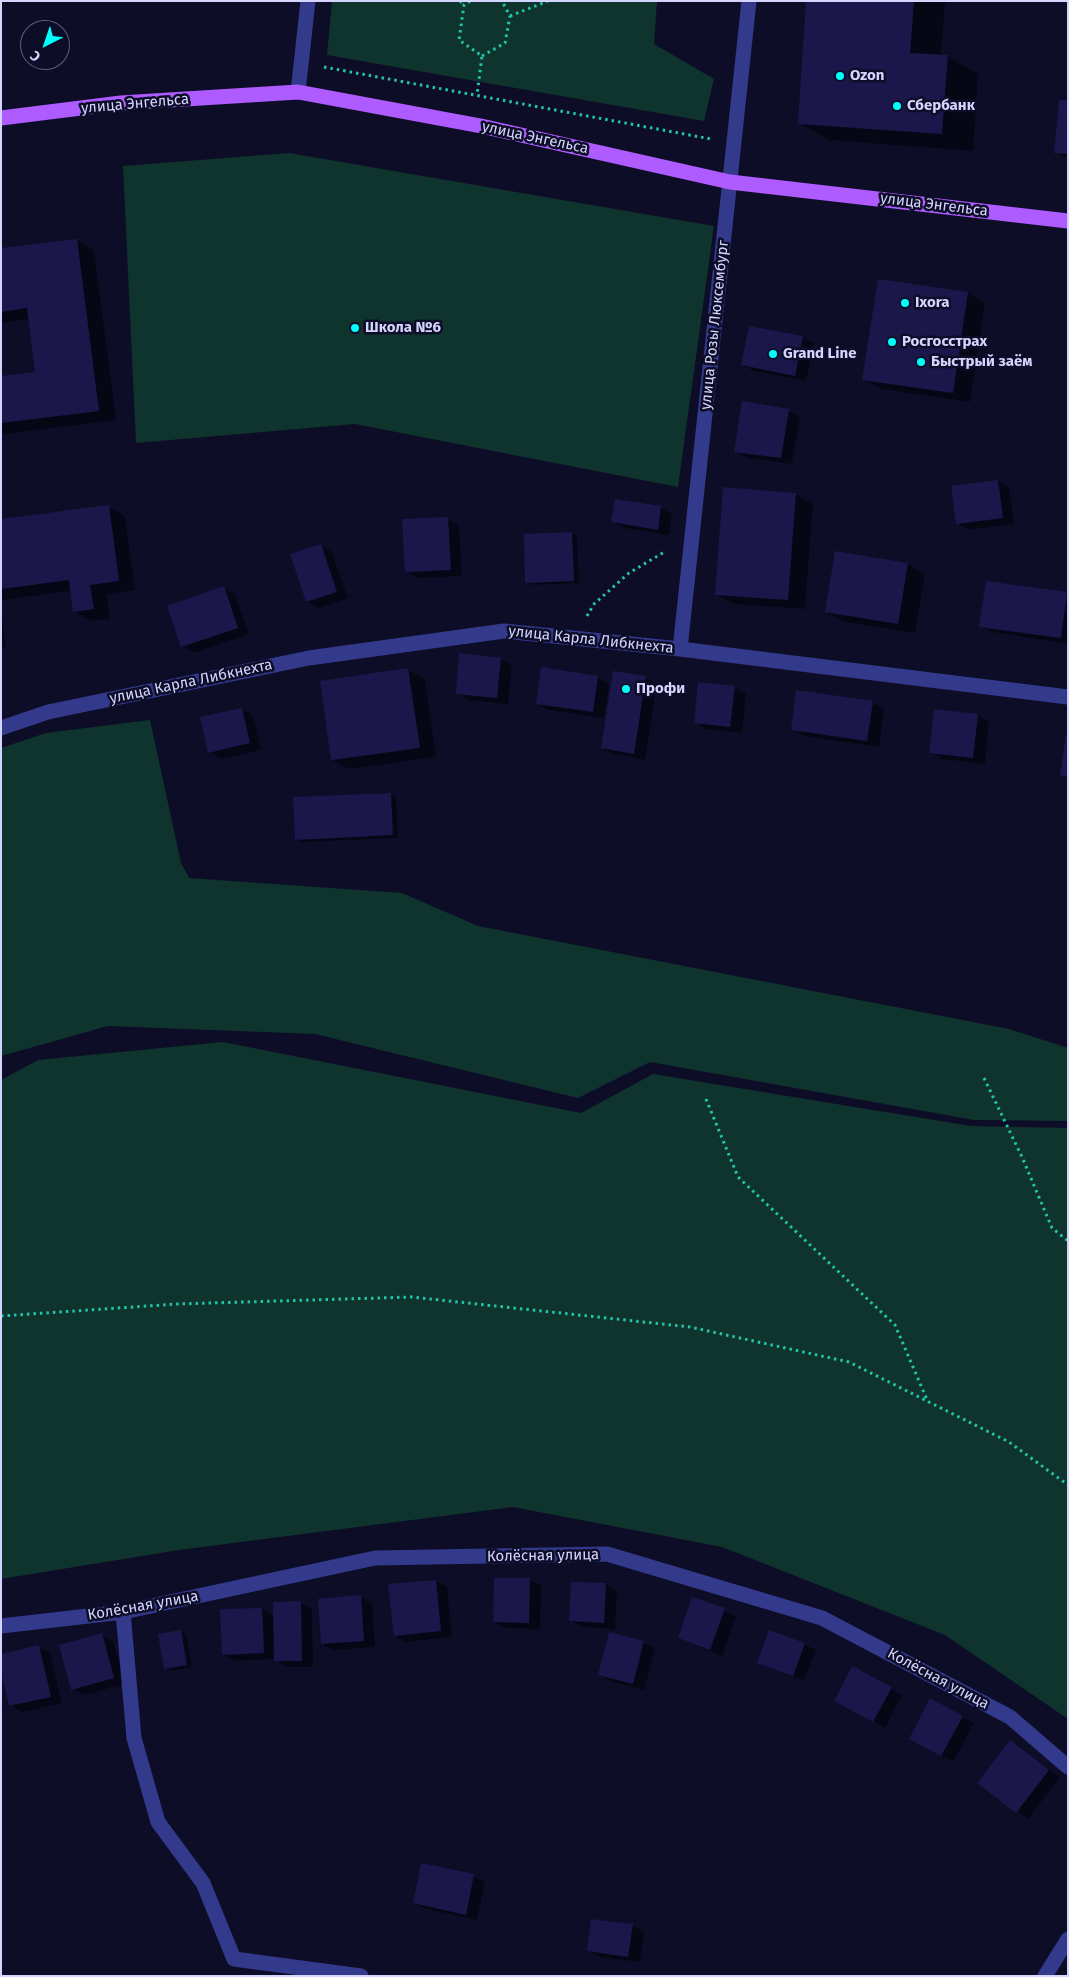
<!DOCTYPE html>
<html>
<head>
<meta charset="utf-8">
<style>
	body { margin:0 }
	#map { position:relative; width:1069px; height:1977px; overflow:hidden; background:#0e0d28; font-family:"Fira Sans",sans-serif }
	canvas { display:block }
	.frame { position:absolute; inset:0; border:2px solid #d4d4ff; pointer-events:none }
	.north { position:absolute; left:20px; top:20px; width:50px; height:50px; box-sizing:border-box; background:#0e0d28; border:1px solid #5d5d7e; border-radius:50%; rotate:221deg; font-size:14px; font-weight:700; line-height:20px; text-align:center; color:#d4d4ff }
	.north::after { content:''; display:block; margin:auto; width:18px; height:22px; background:#00fffa; clip-path:polygon(50% 0,100% 100%,50% 72%,0 100%) }
</style>
</head>
<body>
<div id="map">
<canvas width="1069" height="1977"></canvas>
<div class="frame"></div>
<div class="north">С</div>
</div>
<script>
const ctx = document.querySelector('canvas').getContext('2d');
ctx.lineJoin = 'round';
function paint(path, color) {
  ctx.fillStyle = color;
  ctx.fill(path, 'evenodd');
}
function poly(rows) {
  const path = new Path2D();
  for (const r of rows) {
    path.moveTo(r[0], r[1]);
    for (let i = 2; i < r.length; i += 2) path.lineTo(r[i], r[i + 1]);
  }
  return path;
}
function stroke(path, color, width, dash) {
  ctx.strokeStyle = color;
  ctx.lineWidth = width;
  ctx.lineCap = dash ? 'butt' : 'round';
  ctx.setLineDash(dash || []);
  ctx.stroke(path);
}
function drawText(font, color, halo, rows, align = 'center') {
  ctx.font = font + ' "Fira Sans",sans-serif';
  ctx.lineWidth = 5;
  ctx.setLineDash([]);
  ctx.textBaseline = 'middle';
  ctx.strokeStyle = halo;
  ctx.fillStyle = color;
  for (const [text, x, y, turn = 0] of rows) {
    ctx.save();
    ctx.translate(x, y);
    ctx.rotate((+turn || 0) * Math.PI / 180);
    ctx.textAlign = isNaN(turn) ? turn : align;
    if (halo) ctx.strokeText(text, 0, 0);
    ctx.fillText(text, 0, 0);
    ctx.restore();
  }
}
paint(poly([
	[332,1,657,1,654,44,714,79,704,121,327,55],
	[289,153,714,226,678,487,355,424,136,443,123,166],
	[150,720,181,863,189,878,402,893,478,926,1009,1029,1068,1048,1068,1121,974,1120,650,1062,578,1098,315,1034,108,1026,1,1056,1,748,46,733],
	[223,1042,581,1113,653,1074,971,1126,1068,1128,1068,1719,945,1635,722,1547,513,1507,179,1550,1,1579,1,1080,38,1060]
]), '#0f332d');
paint(poly([
	[1,1,18,1,1,4],
	[807,1,945,1,941,56,947,56,978,74,973,151,829,140,799,123],
	[1068,102,1068,159,1055,152],
	[77,240,94,250,116,420,4,434,1,432,1,378,37,373,30,319,1,323,1,250],
	[968,293,985,303,970,402,881,389,864,379],
	[802,337,814,343,806,381,754,371,742,365],
	[788,410,800,417,792,464,747,458,736,451],
	[998,481,1009,488,1014,524,968,530,957,523],
	[795,494,813,504,805,609,734,604,716,594],
	[108,507,125,516,135,590,107,594,110,619,91,621,74,611,71,591,1,600,1,520],
	[661,508,672,514,669,535,624,528,613,521],
	[448,519,459,525,462,576,418,578,406,571],
	[572,533,577,536,579,583,532,585,527,582],
	[320,545,332,552,348,598,319,608,307,602],
	[836,553,908,564,925,574,915,633,844,622,827,612],
	[224,588,235,594,249,634,194,653,182,646],
	[1066,594,1068,644,992,632,980,626],
	[1,611,6,647,1,648],
	[501,659,512,665,508,704,469,700,457,693],
	[408,670,425,680,436,757,349,769,332,760],
	[614,672,646,678,657,684,645,760,614,754,602,748],
	[598,677,609,684,604,718,548,710,537,703],
	[735,687,746,694,742,733,706,729,695,722],
	[872,702,884,709,879,747,803,736,792,729],
	[242,709,253,716,261,750,221,759,209,752],
	[935,710,978,715,989,722,985,764,942,759,931,752],
	[390,794,396,797,398,838,301,842,296,839],
	[530,1580,541,1586,540,1629,506,1628,494,1622],
	[436,1581,447,1587,452,1637,406,1642,395,1636],
	[606,1584,617,1591,615,1629,582,1627,570,1620],
	[360,1597,372,1603,375,1647,333,1650,322,1644],
	[693,1598,736,1616,722,1656,679,1638],
	[300,1603,312,1609,313,1667,287,1667,275,1659,235,1661,223,1655,262,1609,274,1616],
	[181,1631,186,1634,192,1667,171,1671,165,1668],
	[610,1634,644,1643,655,1649,644,1690,610,1681,599,1674],
	[102,1635,113,1641,125,1684,84,1695,72,1689],
	[804,1644,816,1650,804,1681,758,1662],
	[39,1647,50,1653,62,1703,22,1712,10,1705],
	[891,1689,902,1695,885,1728,847,1707],
	[1,1696,3,1710,1,1711],
	[962,1717,974,1723,953,1762,922,1745],
	[1010,1742,1060,1777,1028,1819,979,1783],
	[473,1876,485,1882,477,1920,426,1909,414,1903],
	[632,1925,644,1932,640,1962,599,1957,588,1951]
]), '#0007');
paint(poly([
	[806,1,914,1,910,53,948,55,942,134,798,124],
	[1059,100,1068,100,1068,154,1054,153],
	[77,239,99,411,1,423,1,376,35,372,27,308,1,312,1,248],
	[878,279,968,292,953,393,862,380],
	[749,326,803,336,795,376,741,365],
	[742,401,789,409,781,458,734,452],
	[998,480,1003,518,956,524,951,486],
	[723,487,796,493,788,600,715,595],
	[615,499,661,506,658,530,611,522],
	[109,505,119,581,90,585,94,609,73,612,69,580,1,589,1,519],
	[448,517,451,570,405,572,402,519],
	[572,532,574,581,525,583,524,534],
	[321,544,337,592,306,602,290,554],
	[835,551,908,563,898,624,825,612],
	[986,581,1067,592,1061,638,979,627],
	[224,586,238,628,181,647,167,606],
	[459,653,501,658,497,698,456,694],
	[541,667,598,676,593,712,536,704],
	[408,668,420,748,331,760,320,681],
	[613,671,646,676,634,754,601,748],
	[698,682,735,686,730,727,694,723],
	[796,690,873,701,867,741,791,730],
	[242,708,250,743,208,753,200,717],
	[934,709,978,714,973,758,929,753],
	[1067,729,1068,729,1068,777,1060,776],
	[391,793,393,835,295,840,293,797],
	[494,1578,530,1578,529,1623,493,1622],
	[436,1580,441,1631,394,1636,388,1584],
	[571,1582,606,1583,604,1623,569,1621],
	[361,1595,364,1641,321,1644,318,1599],
	[692,1597,725,1608,710,1650,678,1638],
	[301,1601,302,1661,274,1661,273,1602],
	[262,1608,264,1653,222,1655,220,1609],
	[181,1630,187,1665,164,1669,158,1634],
	[769,1630,805,1643,793,1676,757,1663],
	[609,1632,644,1641,633,1684,598,1675],
	[102,1633,114,1678,71,1690,59,1645],
	[39,1645,51,1697,9,1706,1,1671,1,1654],
	[852,1666,892,1687,873,1722,834,1701],
	[930,1698,963,1716,941,1756,909,1739],
	[1010,1740,1049,1770,1016,1813,977,1783],
	[421,1863,474,1874,466,1915,413,1903],
	[591,1919,633,1924,628,1957,587,1951]
]), '#1b174b');
stroke(poly([
	[460,1,464,5],
	[470,1,464,5,459,40,482,56,477,95],
	[510,16,548,1],
	[482,56,505,43,510,16,502,1],
	[324,67,711,139],
	[587,616,594,604,629,573,666,551],
	[984,1078,1022,1157,1052,1228,1068,1241],
	[706,1099,738,1177,895,1325,928,1402],
	[1,1316,177,1304,412,1297,690,1327,849,1362,1009,1442,1068,1485]
]), '#22c5a8', 3, [2.5, 4]);
stroke(poly([
	[298,92,308,1],
	[680,649,749,1],
	[1,728,48,712,309,658,504,631,680,649,1068,697],
	[123,1612,134,1738,158,1822,203,1883,234,1959,361,1976],
	[1,1626,123,1612,375,1558,607,1554,822,1618,1010,1717,1068,1767],
	[1045,1976,1068,1939]
]), '#333a8c', 15);
stroke(poly([
	[1,118,121,103,298,92,481,126,730,182,1068,221]
]), '#ae5bff', 15);
for (const [x, y, r, color] of [
	[840,76,5,"#00fffa"],
	[897,106,5,"#00fffa"],
	[905,303,5,"#00fffa"],
	[355,328,5,"#00fffa"],
	[892,342,5,"#00fffa"],
	[773,354,5,"#00fffa"],
	[921,362,5,"#00fffa"],
	[626,689,5,"#00fffa"]
]) {
  const dot = new Path2D();
  dot.arc(x, y, r, 0, 2 * Math.PI);
  ctx.fillStyle = color;
  ctx.fill(dot);
  stroke(dot, '#0e0d28', 2);
}
drawText('bold 15px', '#d4d4ff', '#0e0d28', [
	["Ozon",850,76],
	["Сбербанк",907,106],
	["Ixora",915,303],
	["Школа №6",365,328],
	["Росгосстрах",902,342],
	["Grand Line",783,354],
	["Быстрый заём",931,362],
	["Профи",636,689]
], 'left');
drawText('15px', '#d4d4ff', '#0e0d28', [
	["улица Энгельса",135,104,-5],
	["улица Энгельса",535,138,12],
	["улица Энгельса",934,205,7],
	["улица Розы Люксембург",715,325,-84],
	["улица Карла Либкнехта",591,640,6],
	["улица Карла Либкнехта",191,682,-12],
	["Колёсная улица",543,1556,-1],
	["Колёсная улица",143,1606,-10],
	["Колёсная улица",938,1679,28]
]);
</script>
</body>
</html>
